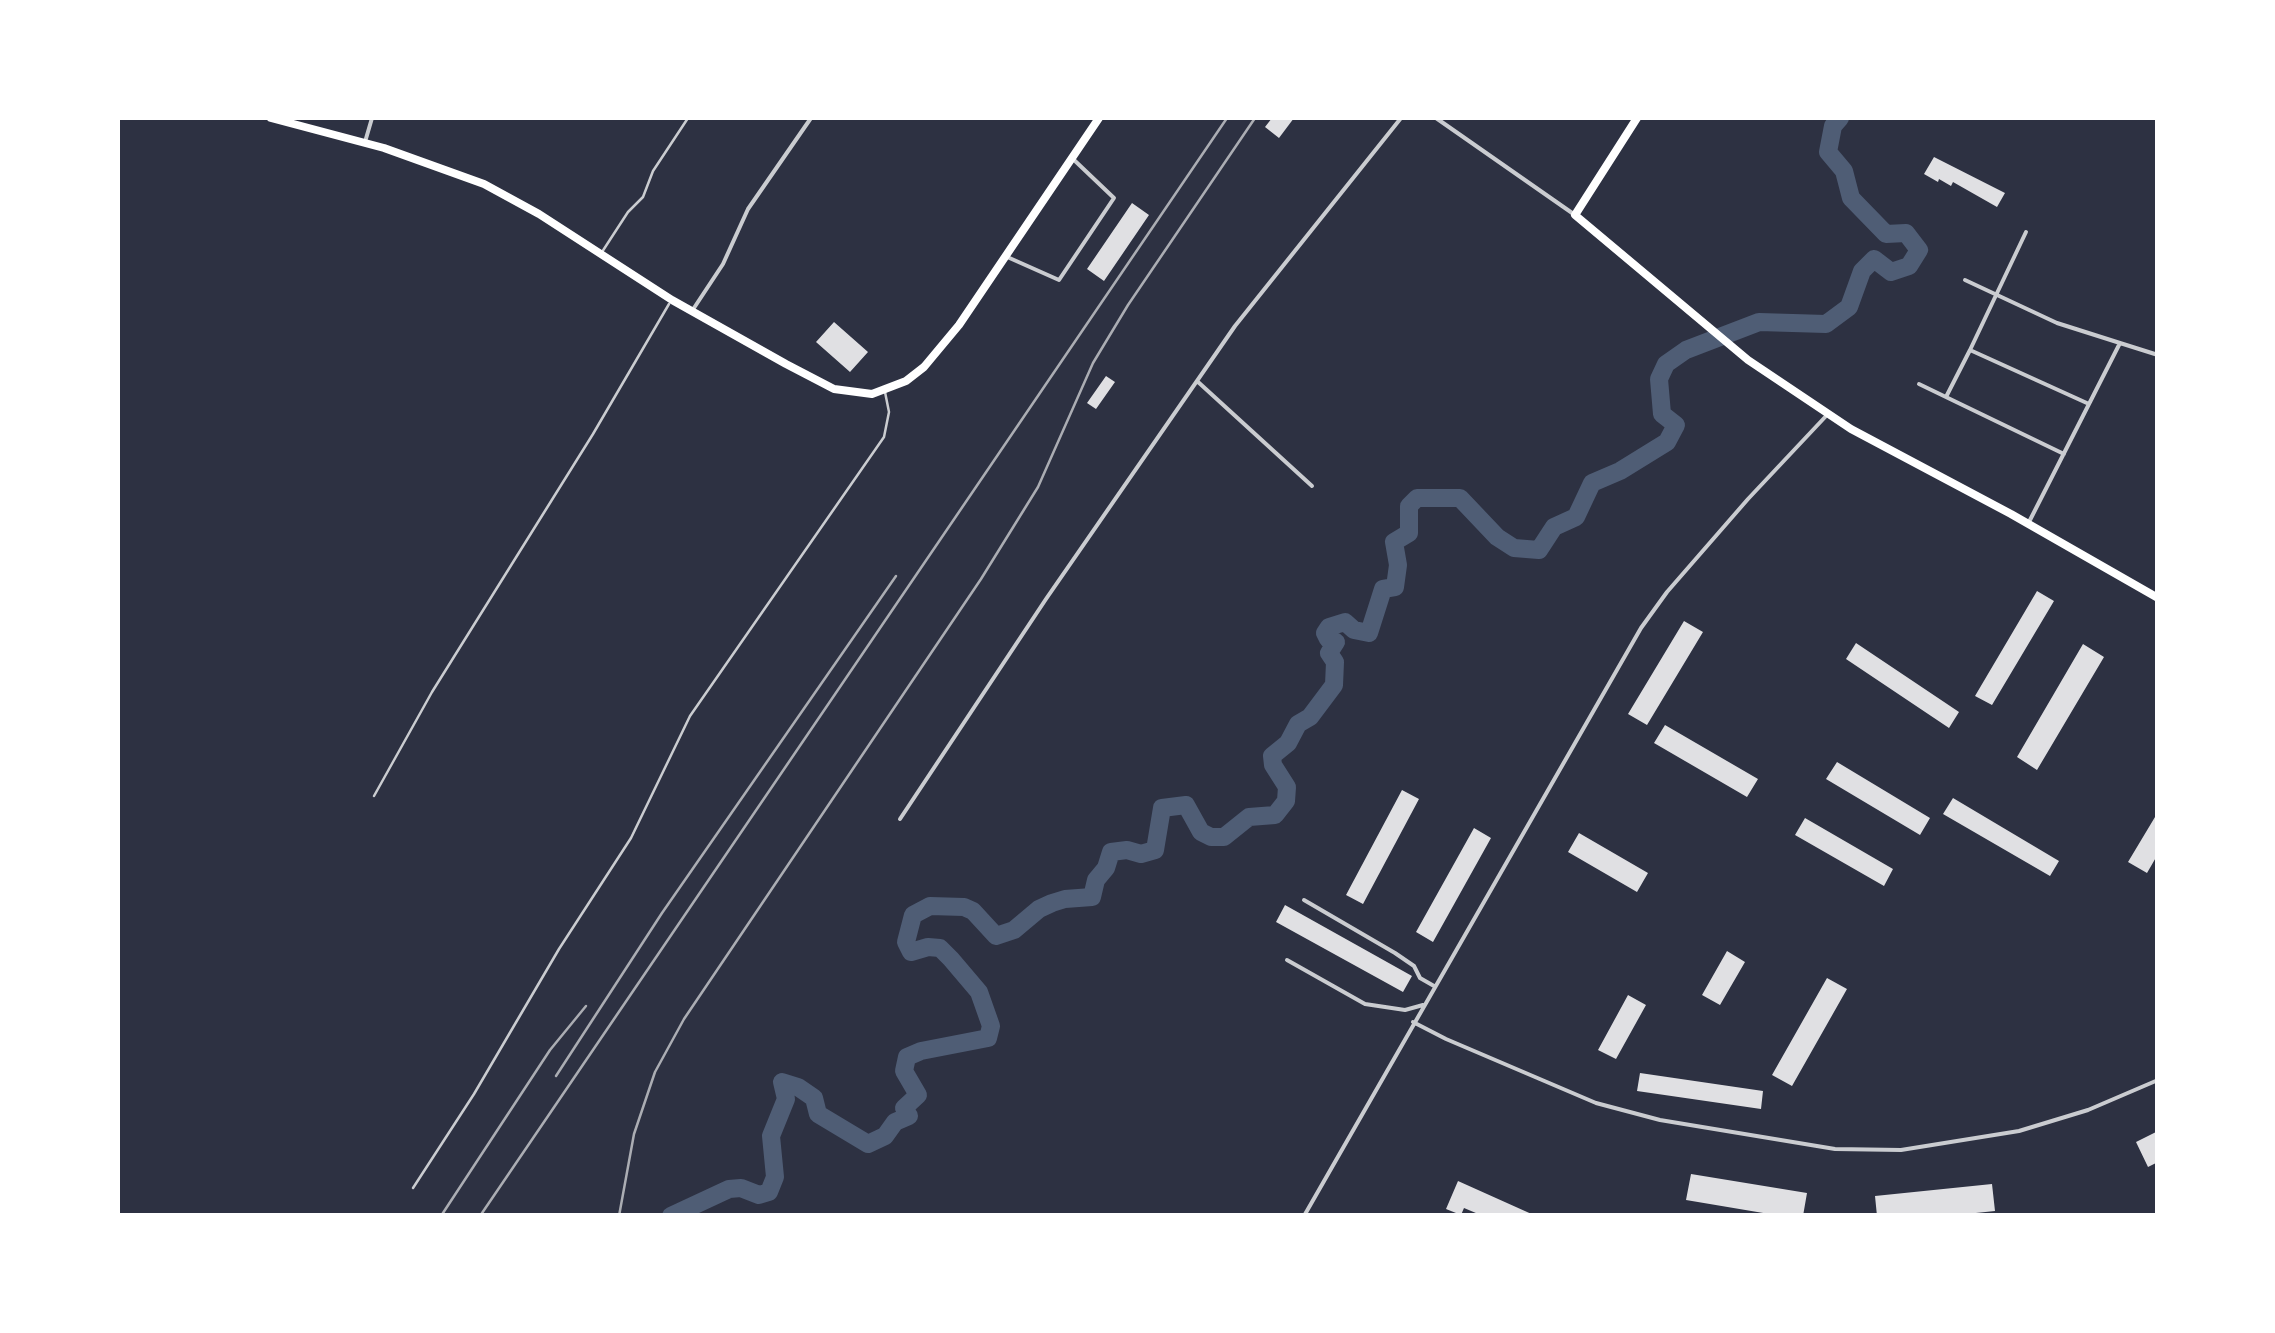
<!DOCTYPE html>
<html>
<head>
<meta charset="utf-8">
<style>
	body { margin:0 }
	#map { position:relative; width:2275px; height:1333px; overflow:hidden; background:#2d3142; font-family:"Source Sans 3",sans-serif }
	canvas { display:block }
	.frame { position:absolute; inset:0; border:120px solid #fff; pointer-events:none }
</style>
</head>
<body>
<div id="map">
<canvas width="2275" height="1333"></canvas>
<div class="frame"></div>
</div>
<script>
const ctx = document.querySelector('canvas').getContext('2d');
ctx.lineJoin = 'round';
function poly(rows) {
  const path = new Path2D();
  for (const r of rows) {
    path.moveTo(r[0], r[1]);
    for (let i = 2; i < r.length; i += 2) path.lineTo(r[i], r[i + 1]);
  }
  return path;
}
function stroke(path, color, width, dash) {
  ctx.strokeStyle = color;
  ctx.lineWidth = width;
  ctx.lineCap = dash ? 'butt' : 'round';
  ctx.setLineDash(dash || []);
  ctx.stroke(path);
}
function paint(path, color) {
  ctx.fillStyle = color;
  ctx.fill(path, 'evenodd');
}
stroke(poly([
	[671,1216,729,1189,741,1188,759,1195,769,1192,775,1177,771,1136,786,1099,782,1082,798,1087,814,1098,818,1114,868,1144,885,1136,895,1122,909,1116,904,1108,918,1095,904,1071,907,1057,921,1051,988,1038,991,1026,979,992,951,959,940,948,928,947,911,952,906,942,913,915,930,906,964,907,973,911,996,936,1014,930,1039,909,1052,903,1065,899,1092,897,1096,880,1106,868,1111,852,1127,850,1141,854,1155,850,1162,808,1186,805,1201,832,1211,837,1224,837,1249,817,1275,815,1286,801,1287,787,1273,765,1272,756,1288,743,1298,724,1310,717,1334,685,1335,662,1329,653,1336,642,1328,639,1325,633,1329,627,1345,622,1354,630,1369,633,1383,589,1395,587,1398,565,1394,542,1409,533,1409,506,1417,498,1460,498,1497,537,1514,548,1539,550,1554,527,1576,517,1592,483,1620,471,1667,442,1676,425,1662,414,1659,379,1666,364,1686,350,1759,322,1826,324,1849,307,1862,271,1874,259,1891,272,1909,266,1919,250,1906,233,1886,234,1851,198,1844,171,1828,152,1833,126,1840,118]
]), '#4f5d75', 18);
paint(poly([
	[1272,118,1294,118,1279,138,1265,127],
	[1934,157,2005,193,1997,207,1953,182,1951,186,1939,179,1938,182,1924,174],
	[1132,203,1149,215,1104,281,1087,269],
	[834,322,868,352,850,372,816,342],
	[1106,376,1115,382,1096,409,1087,403],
	[2037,591,2054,601,1992,705,1975,696],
	[1684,621,1703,632,1647,725,1628,714],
	[1856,643,1959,712,1949,728,1846,659],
	[2083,644,2104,657,2037,770,2017,757],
	[1665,725,1758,779,1747,797,1654,743],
	[1837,762,1930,818,1920,835,1826,779],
	[1402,790,1419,799,1363,904,1346,895],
	[1953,798,2059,861,2050,876,1943,814],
	[2158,812,2158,854,2147,873,2128,862],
	[1805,818,1893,869,1884,886,1795,835],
	[1474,828,1491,838,1433,942,1416,932],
	[1579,833,1648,873,1637,892,1568,852],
	[1285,905,1412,976,1403,992,1276,922],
	[1727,951,1745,962,1720,1005,1702,995],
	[1827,978,1847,989,1792,1086,1772,1075],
	[1628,995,1646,1005,1616,1059,1598,1050],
	[1640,1073,1763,1091,1761,1109,1637,1091],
	[2158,1131,2158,1162,2148,1167,2136,1142],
	[1691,1174,1807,1193,1803,1216,1781,1216,1686,1200],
	[1458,1181,1536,1216,1483,1216,1464,1208,1461,1215,1446,1209],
	[1992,1184,1995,1211,1947,1216,1877,1216,1875,1196]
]), '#e0e0e3');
stroke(poly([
	[602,252,628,212,643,197,653,171,688,118],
	[374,796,432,692,593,434,669,304],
	[413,1188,474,1094,559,949,631,838,690,716,884,437,889,412,885,392]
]), '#caccd0', 2.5);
stroke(poly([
	[1436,118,1575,215],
	[365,142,372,118],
	[1005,256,1059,280,1114,198,1073,159],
	[1965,280,2057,323,2120,343,2028,524],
	[692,311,723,264,748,209,811,118],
	[2120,343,2158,355],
	[1970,350,2026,232],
	[1197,381,1312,486],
	[1919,384,2064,454],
	[1946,397,1970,350,2089,404],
	[900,819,1046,599,1235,326,1401,118],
	[1304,900,1395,953,1414,966,1420,978,1434,986],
	[1287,960,1365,1004,1405,1010,1423,1005],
	[1413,1022,1446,1039,1596,1103,1660,1120,1835,1149,1901,1150,2019,1131,2088,1110,2158,1080],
	[1304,1216,1641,628,1667,592,1748,499,1827,415]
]), '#caccd0', 4);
stroke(poly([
	[271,118,384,148,484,184,539,214,672,300,786,364,834,389,872,394,906,381,924,367,959,325,1099,118],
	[1637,118,1575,215,1748,360,1851,429,2011,514,2158,598]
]), '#fff', 8);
stroke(poly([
	[556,1076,662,913,896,576],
	[441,1216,550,1050,586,1006],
	[480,1216,1227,118],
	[619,1216,634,1134,655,1072,684,1019,981,579,1038,487,1093,363,1128,305,1255,118]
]), '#abadb3', 2.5);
</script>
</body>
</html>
